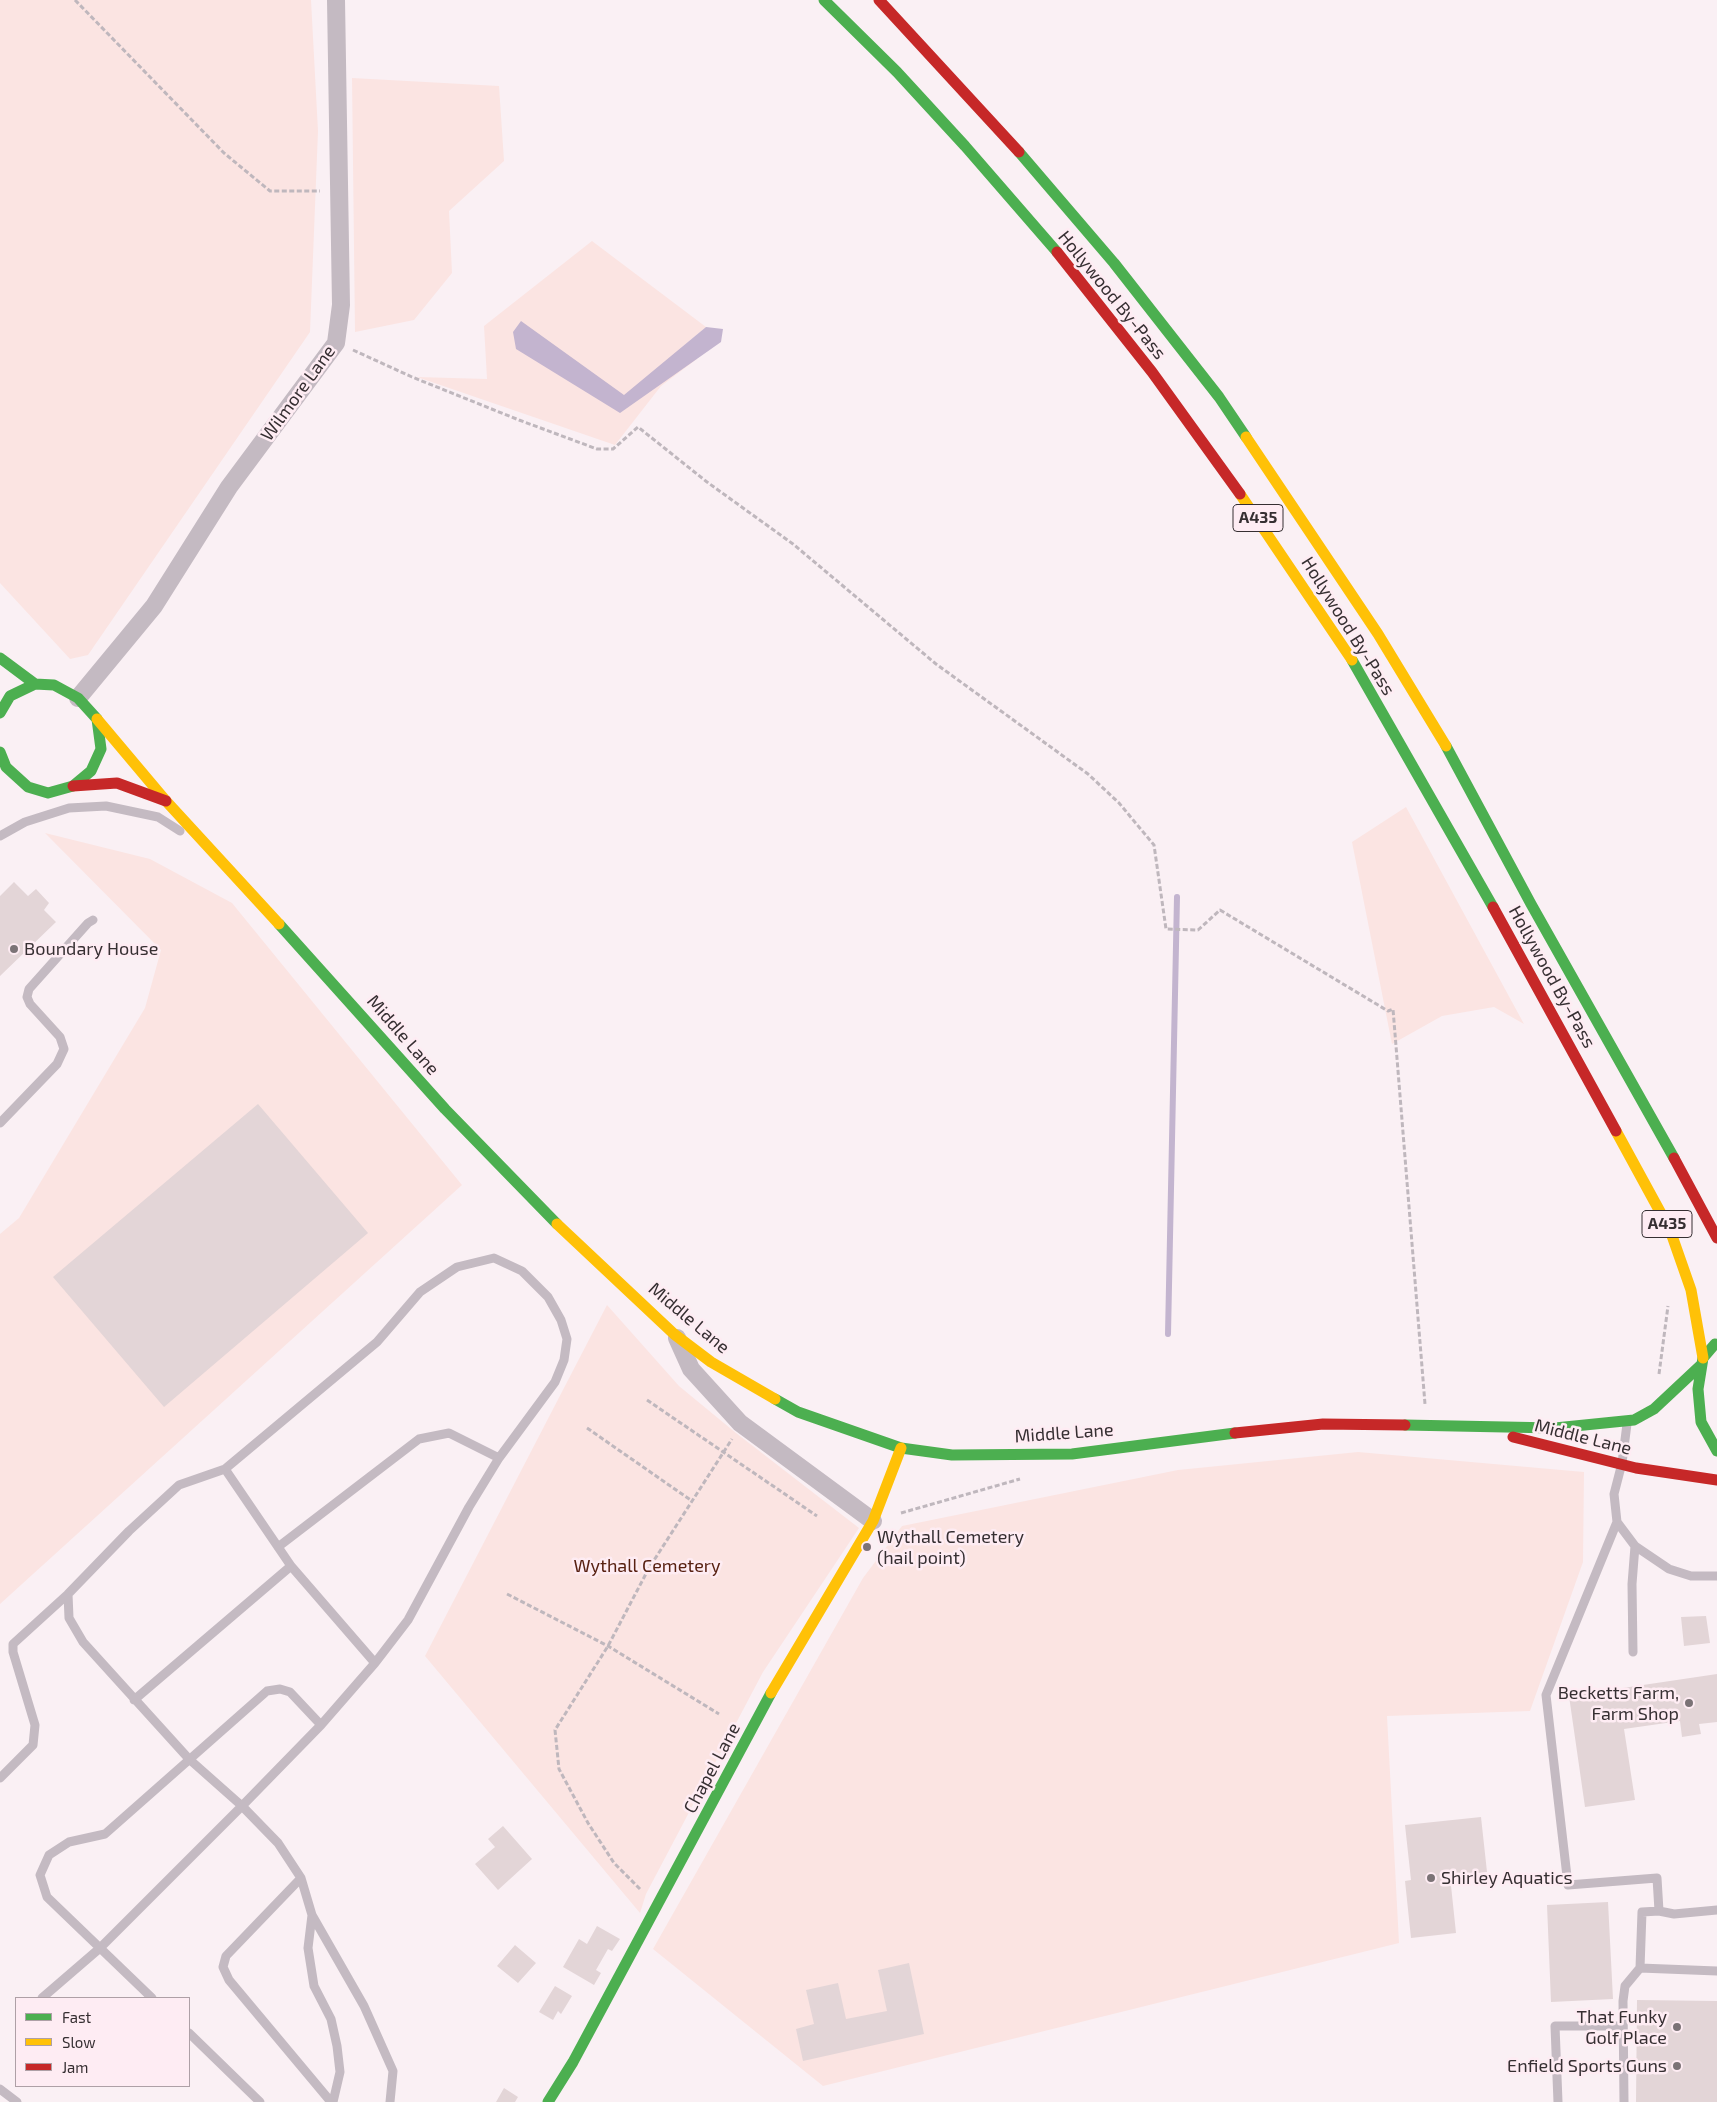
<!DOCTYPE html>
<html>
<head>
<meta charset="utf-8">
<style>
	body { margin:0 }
	#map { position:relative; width:1717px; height:2102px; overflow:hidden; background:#faf0f4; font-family:"Exo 2",sans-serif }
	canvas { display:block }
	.legend { position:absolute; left:15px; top:1997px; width:175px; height:90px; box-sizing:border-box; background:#feecf3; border:1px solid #aea0a6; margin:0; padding:6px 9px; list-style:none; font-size:15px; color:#362f32 }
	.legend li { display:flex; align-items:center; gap:10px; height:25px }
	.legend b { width:25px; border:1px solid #aea0a6 }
</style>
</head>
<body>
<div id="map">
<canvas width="1717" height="2102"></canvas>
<ul class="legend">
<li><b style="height:6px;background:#4caf50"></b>Fast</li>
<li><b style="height:6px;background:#ffc107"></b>Slow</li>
<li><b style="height:6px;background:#c62828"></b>Jam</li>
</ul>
</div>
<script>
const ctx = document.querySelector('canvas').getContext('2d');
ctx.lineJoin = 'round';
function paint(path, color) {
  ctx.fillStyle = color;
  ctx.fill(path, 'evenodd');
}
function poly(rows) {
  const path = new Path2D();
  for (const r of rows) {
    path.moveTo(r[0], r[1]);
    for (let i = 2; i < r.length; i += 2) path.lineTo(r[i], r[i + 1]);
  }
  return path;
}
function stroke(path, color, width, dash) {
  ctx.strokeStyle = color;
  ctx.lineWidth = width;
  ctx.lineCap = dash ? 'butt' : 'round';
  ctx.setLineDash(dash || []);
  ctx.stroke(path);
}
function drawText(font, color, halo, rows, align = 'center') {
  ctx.font = font + ' "Exo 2",sans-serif';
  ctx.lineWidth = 5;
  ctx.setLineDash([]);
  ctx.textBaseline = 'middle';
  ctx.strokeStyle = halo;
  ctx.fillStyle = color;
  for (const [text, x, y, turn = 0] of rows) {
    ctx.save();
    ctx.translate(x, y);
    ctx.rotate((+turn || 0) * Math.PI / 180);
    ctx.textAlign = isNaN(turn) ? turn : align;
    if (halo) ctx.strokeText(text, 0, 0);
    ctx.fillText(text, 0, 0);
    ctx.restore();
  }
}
paint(poly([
	[0,0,311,0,318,131,310,332,88,655,70,659,0,583],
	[352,78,499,86,504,161,449,211,452,273,414,320,355,332],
	[592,241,706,327,681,348,697,359,661,386,615,445,417,377,487,379,484,326],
	[1406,807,1524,1024,1494,1007,1442,1016,1392,1044,1352,842],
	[45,833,150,859,232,903,462,1185,0,1604,0,1234,19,1218,145,1008,161,950],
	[607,1305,679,1386,736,1433,859,1528,763,1672,646,1894,640,1913,425,1656],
	[1358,1452,1584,1472,1583,1562,1530,1711,1387,1716,1399,1943,823,2086,653,1949,863,1578,902,1526,1178,1470]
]), '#fbe4e2');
paint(poly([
	[521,321,624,395,706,327,723,329,721,342,620,413,516,349,513,332]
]), '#c3b4cf');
stroke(poly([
	[1168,1334,1177,897]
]), '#c3b4cf', 6);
paint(poly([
	[14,882,28,896,36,889,49,903,44,910,56,922,0,976,0,896],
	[258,1104,368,1233,164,1407,53,1277],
	[1706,1616,1710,1643,1684,1646,1681,1617],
	[1717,1674,1717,1722,1699,1724,1701,1734,1682,1737,1680,1721,1624,1729,1635,1800,1585,1807,1569,1696],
	[1481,1817,1487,1872,1450,1876,1456,1933,1411,1938,1405,1881,1411,1880,1405,1825],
	[503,1826,532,1859,498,1890,475,1864,495,1847,488,1839],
	[1608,1902,1613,1999,1551,2002,1547,1905],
	[597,1926,620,1939,612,1951,608,1949,596,1970,601,1973,594,1985,563,1967,579,1939,587,1944],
	[515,1945,536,1963,518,1983,497,1966],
	[909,1963,924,2034,803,2061,796,2029,814,2024,806,1990,838,1983,846,2019,887,2011,878,1970],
	[555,1986,572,1996,561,2014,558,2011,553,2020,539,2012],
	[1637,2000,1717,2001,1717,2102,1636,2102],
	[504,2088,518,2097,515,2102,496,2102]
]), '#e3d5d7');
stroke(poly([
	[75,0,224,153,270,191,320,191],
	[353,350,412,377,519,420,597,449,613,449,638,427,707,482,793,544,936,664,1088,774,1119,803,1154,845,1166,929,1198,930,1220,910,1388,1011,1393,1009,1425,1404],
	[1659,1374,1668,1306],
	[647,1400,817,1516],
	[587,1428,692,1501],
	[901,1513,1020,1479],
	[507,1594,608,1646,719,1714],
	[640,1889,614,1863,588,1823,559,1769,555,1730,608,1646,649,1568,732,1439]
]), '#bfb7bd', 3, [5, 2.5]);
stroke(poly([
	[0,836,25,822,69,808,106,806,158,817,180,831],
	[0,1123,57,1064,64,1049,60,1037,30,1004,27,997,29,989,88,923,93,920],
	[1627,1424,1622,1463,1614,1494,1617,1522,1635,1546,1669,1569,1691,1576,1717,1576],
	[225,1469,291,1566,375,1663],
	[1617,1522,1546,1695,1568,1885,1657,1878,1659,1911,1674,1914,1717,1910],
	[278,1547,419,1439,449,1433,499,1458],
	[1633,1652,1632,1584,1635,1546],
	[134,1700,291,1566],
	[0,1778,33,1745,35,1725,13,1652,13,1644,68,1594],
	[301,1878,226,1956,223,1967,229,1980,331,2102],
	[312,1915,364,2006,393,2071,390,2102],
	[1640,1968,1717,1971],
	[42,1998,100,1948,242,1806,321,1725,375,1663,408,1620,469,1507,499,1458,555,1382,564,1360,567,1339,561,1320,548,1297,522,1271,494,1258,457,1267,420,1292,377,1342,225,1469,179,1485,129,1531,68,1594,69,1618,83,1642,189,1759,242,1806,278,1843,301,1878,312,1915,308,1948,314,1986,331,2019,337,2046,340,2072,333,2102],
	[152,1998,47,1897,40,1875,49,1855,69,1842,105,1834,267,1691,280,1689,290,1692,321,1725],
	[189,2033,260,2102],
	[0,2089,17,2102],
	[1558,2102,1555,2026,1623,2026],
	[1624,2102,1623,2001,1625,1986,1640,1968,1642,1912,1659,1911]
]), '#c4bac2', 9);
stroke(poly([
	[78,698,154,606,229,487,336,343,341,305,336,0],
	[677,1338,691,1369,740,1423,873,1521]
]), '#c4bac2', 18);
stroke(poly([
	[824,0,897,72,965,146,1057,252],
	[1019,152,1114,263,1219,397,1246,437],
	[0,658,35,684],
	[1352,660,1493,907],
	[0,713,10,696,35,684,54,685,78,698,97,719,101,749,91,771,73,786,48,793,28,787,6,767,0,752],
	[1446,746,1531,904,1674,1158],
	[279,924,445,1109,557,1224],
	[1715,1344,1703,1358,1698,1389,1701,1422,1717,1451],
	[775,1399,798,1412,901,1448,952,1455,1072,1454,1235,1433],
	[1405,1425,1555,1428,1634,1420,1654,1409,1701,1365],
	[548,2102,573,2062,771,1693]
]), '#4caf50', 11);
stroke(poly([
	[1246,437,1378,634,1446,746],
	[1240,494,1352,660],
	[97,719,166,801,279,924],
	[1616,1131,1670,1230,1691,1290,1703,1358],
	[557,1224,674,1334,711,1362,775,1399],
	[771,1693,873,1521,901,1448]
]), '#ffc107', 11);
stroke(poly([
	[879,0,1019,152],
	[1057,252,1152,372,1240,494],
	[73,786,117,783,166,801],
	[1493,907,1616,1131],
	[1674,1158,1717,1238],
	[1235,1433,1323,1424,1405,1425],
	[1513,1437,1636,1468,1717,1480]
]), '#c62828', 11);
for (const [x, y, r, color] of [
	[14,949,5,"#7b7376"],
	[867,1547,5,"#7b7376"],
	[1689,1703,5,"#7b7376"],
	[1431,1878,5,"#7b7376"],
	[1677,2027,5,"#7b7376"],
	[1677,2066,5,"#7b7376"]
]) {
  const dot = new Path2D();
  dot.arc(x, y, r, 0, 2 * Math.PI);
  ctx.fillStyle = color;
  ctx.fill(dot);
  stroke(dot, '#feecf3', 2);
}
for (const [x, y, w] of [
	[1258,518,50],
	[1667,1224,50]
]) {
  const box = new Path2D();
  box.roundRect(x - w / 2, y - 13.5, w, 27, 4);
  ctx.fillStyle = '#feecf3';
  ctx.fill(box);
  stroke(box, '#362f32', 1);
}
drawText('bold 16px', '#362f32', null, [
	["A435",1258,518],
	["A435",1667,1224]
]);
drawText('18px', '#362f32', '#feecf3', [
	["Hollywood By-Pass",1112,295,51],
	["Wilmore Lane",298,393,-54],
	["Hollywood By-Pass",1348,626,58],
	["Hollywood By-Pass",1552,977,61],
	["Middle Lane",403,1035,49],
	["Middle Lane",689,1318,40],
	["Middle Lane",1064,1433,-4],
	["Middle Lane",1583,1437,14],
	["Chapel Lane",712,1768,-62]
]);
drawText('18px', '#362f32', '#feecf3', [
	["Boundary House",24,949],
	["Wythall Cemetery",877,1537],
	["(hail point)",877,1558],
	["Becketts Farm,",1679,1693,"right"],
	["Farm Shop",1679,1714,"right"],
	["Shirley Aquatics",1441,1878],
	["That Funky",1667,2017,"right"],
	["Golf Place",1667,2038,"right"],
	["Enfield Sports Guns",1667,2066,"right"]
], 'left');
drawText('18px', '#582112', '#feecf3', [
	["Wythall Cemetery",647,1566]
]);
</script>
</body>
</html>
